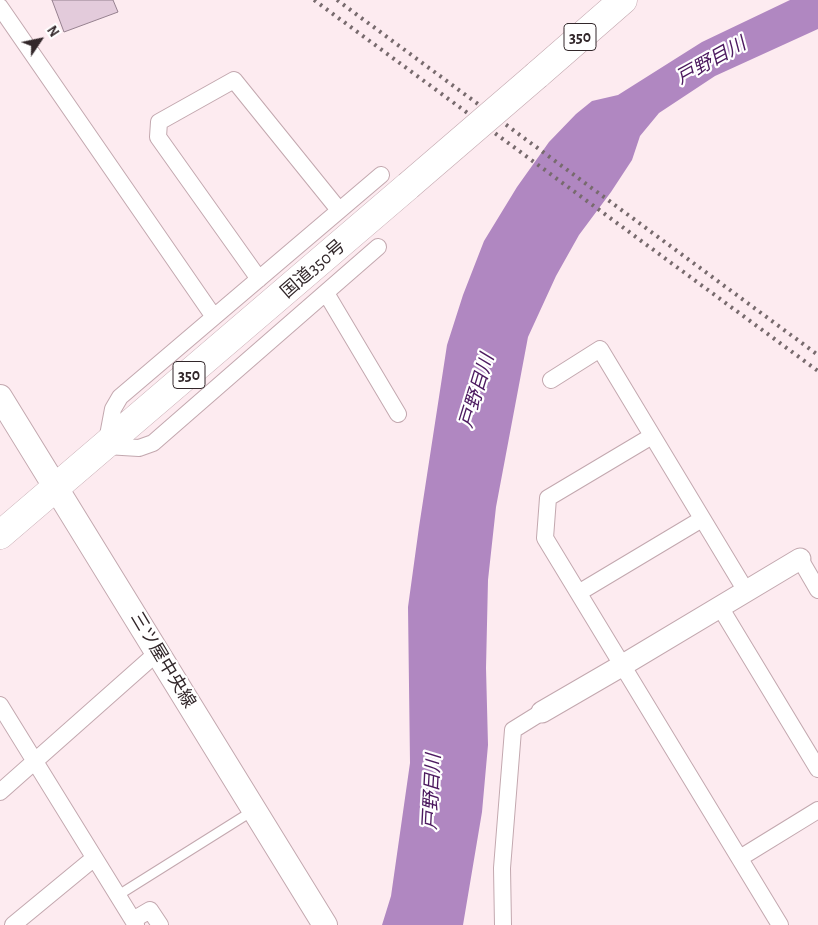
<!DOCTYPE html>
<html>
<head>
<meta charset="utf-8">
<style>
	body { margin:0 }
	#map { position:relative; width:818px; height:925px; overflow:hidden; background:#fdebf0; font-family:"Alegreya Sans",sans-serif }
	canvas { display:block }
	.north { position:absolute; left:15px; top:15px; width:50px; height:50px; -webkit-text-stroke:4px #fff; paint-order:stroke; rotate:56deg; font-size:14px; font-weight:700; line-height:20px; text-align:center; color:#32272a }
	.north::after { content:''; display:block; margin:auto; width:18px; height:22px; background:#32272a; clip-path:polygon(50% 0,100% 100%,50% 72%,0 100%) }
</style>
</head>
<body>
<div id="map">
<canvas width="818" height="925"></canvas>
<div class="north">N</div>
</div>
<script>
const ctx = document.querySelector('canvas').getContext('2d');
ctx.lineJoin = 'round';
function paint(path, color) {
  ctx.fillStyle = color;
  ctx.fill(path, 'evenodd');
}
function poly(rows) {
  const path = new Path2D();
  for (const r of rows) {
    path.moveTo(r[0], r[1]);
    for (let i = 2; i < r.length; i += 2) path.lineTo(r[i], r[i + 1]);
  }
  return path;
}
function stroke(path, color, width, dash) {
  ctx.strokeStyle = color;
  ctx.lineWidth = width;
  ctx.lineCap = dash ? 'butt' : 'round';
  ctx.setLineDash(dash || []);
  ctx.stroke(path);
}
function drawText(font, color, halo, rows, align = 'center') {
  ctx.font = font + ' "Alegreya Sans","Noto Sans JP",sans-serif';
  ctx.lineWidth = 4.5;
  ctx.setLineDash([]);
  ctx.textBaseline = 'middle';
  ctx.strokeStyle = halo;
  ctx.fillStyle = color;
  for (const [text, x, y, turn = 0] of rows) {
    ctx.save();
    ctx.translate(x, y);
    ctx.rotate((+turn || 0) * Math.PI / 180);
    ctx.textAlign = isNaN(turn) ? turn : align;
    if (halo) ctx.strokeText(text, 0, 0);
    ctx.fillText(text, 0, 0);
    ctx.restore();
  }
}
paint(poly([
	[790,0,818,0,818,29,715,76,659,113,640,136,632,160,611,192,579,235,556,276,528,337,496,507,488,580,486,668,488,745,482,812,463,925,382,925,391,896,410,763,408,607,419,527,447,345,463,295,484,241,517,187,549,142,576,114,592,101,618,95,702,42]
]), '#b087c1');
const building = poly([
	[52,0,113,0,118,12,64,32,52,0]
]);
paint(building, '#e3cbdb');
stroke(building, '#96818f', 1);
const service = poly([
	[117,896,254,810]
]);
const minor = poly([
	[0,7,214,317,120,397,113,409,106,446,139,448,153,443,378,247],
	[259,279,158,137,159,122,234,80,339,210],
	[326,293,398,414],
	[214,317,381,175],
	[551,380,600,349,746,591],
	[652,436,548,498,545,538,780,925],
	[800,559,818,590],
	[580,592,702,519],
	[720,607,818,769],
	[0,705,136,925],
	[0,792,158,652],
	[740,858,818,810],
	[133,920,150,910,160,925],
	[13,925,93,859],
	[503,925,502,868,513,730,542,712]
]);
const tertiary = poly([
	[542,712,623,665,800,559]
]);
const secondary = poly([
	[0,397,325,925]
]);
const trunk = poly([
	[537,75,623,0],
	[0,535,408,186]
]);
stroke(service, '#c3a8af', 11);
stroke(minor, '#c3a8af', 18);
stroke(tertiary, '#c3a8af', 23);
stroke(secondary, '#c3a8af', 26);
stroke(trunk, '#c3a8af', 29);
stroke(service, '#fff', 9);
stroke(minor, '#fff', 16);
stroke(tertiary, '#fff', 21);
stroke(secondary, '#fff', 24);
stroke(trunk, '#fff', 28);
stroke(poly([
	[314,0,818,371],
	[337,0,818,355]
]), '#776a6d', 4, [2.5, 5]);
const trunkBridge = poly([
	[408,186,537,75]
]);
stroke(trunkBridge, '#c3a8af', 29, []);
stroke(trunkBridge, '#fff', 28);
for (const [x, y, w] of [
	[580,37,32],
	[189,375,32]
]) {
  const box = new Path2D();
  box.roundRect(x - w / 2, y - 13.5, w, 27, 4);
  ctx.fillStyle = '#fff';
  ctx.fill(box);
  stroke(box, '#32272a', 1);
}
drawText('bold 16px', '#32272a', null, [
	["350",580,37],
	["350",189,375]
]);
drawText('18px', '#32272a', '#fff', [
	["国道350号",313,269,-41],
	["三ツ屋中央線",163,660,59]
]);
drawText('italic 19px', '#4c195f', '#fff', [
	["戸野目川",711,61,-29],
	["戸野目川",477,391,-73],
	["戸野目川",432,792,-87]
]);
</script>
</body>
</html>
